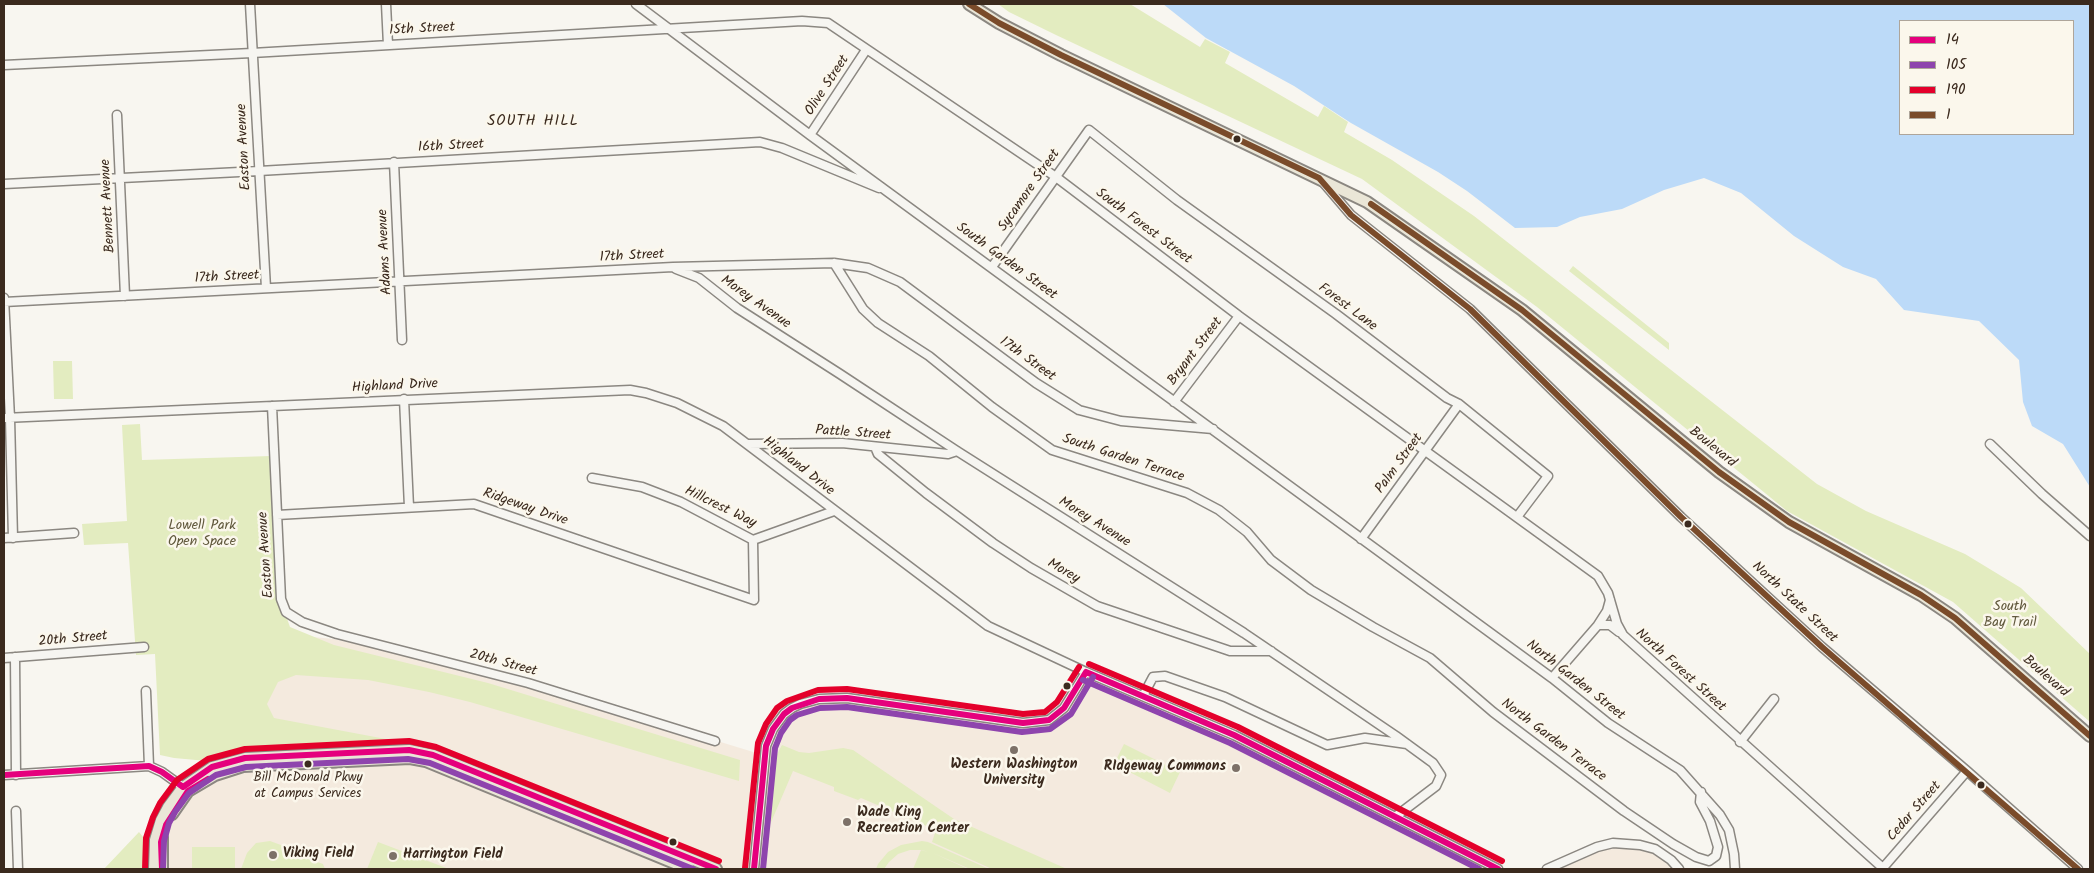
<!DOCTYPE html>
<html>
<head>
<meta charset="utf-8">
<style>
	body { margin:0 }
	#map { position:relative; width:2094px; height:873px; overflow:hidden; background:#f8f6f0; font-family:Kalam,sans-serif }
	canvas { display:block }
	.frame { position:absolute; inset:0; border:5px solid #3b2a1e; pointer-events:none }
	.legend { position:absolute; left:1899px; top:20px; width:175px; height:115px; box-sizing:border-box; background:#fbf7ec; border:1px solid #aea59a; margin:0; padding:6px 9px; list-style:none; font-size:15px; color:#3b2a1e }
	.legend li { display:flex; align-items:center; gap:10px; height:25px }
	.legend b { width:25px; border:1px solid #aea59a }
</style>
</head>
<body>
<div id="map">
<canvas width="2094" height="873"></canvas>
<div class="frame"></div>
<ul class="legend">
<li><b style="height:6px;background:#e5007d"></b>14</li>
<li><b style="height:6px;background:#8e44ad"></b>105</li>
<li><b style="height:6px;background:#e4002b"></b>190</li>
<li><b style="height:6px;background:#7a4b2a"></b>1</li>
</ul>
</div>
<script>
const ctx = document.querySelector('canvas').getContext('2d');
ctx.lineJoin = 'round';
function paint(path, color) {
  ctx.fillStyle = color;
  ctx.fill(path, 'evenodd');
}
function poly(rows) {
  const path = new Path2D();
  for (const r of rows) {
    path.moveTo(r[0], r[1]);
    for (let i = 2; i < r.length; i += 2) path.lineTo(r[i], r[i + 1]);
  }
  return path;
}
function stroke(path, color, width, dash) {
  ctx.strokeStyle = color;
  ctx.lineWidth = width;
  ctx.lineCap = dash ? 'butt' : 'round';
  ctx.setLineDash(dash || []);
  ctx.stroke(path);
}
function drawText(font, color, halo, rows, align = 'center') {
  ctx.font = font + ' Kalam,sans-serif';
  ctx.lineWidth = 5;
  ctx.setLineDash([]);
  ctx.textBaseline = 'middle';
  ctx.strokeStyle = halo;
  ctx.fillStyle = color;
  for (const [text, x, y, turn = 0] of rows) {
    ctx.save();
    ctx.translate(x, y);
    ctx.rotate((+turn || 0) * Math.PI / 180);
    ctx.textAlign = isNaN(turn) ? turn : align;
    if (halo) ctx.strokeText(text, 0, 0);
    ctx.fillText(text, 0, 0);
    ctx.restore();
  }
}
paint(poly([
	[313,637,334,639,528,683,763,755,768,737,792,708,828,698,1020,721,1049,720,1064,708,1086,672,1234,735,1498,869,156,869,164,821,184,790,244,762,284,639],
	[1613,843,1655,849,1679,869,1547,869]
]), '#f4eade');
paint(poly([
	[998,4,1130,4,1200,47,1205,39,1230,52,1225,63,1318,117,1324,106,1348,122,1344,132,1392,160,1474,216,1817,484,1866,511,1965,554,2021,588,2090,654,2090,722,1953,602,1787,511,1537,307,1362,179,1056,35,1009,12],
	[1573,266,1669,343,1669,350,1569,271],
	[53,361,72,361,73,399,54,399],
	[140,424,142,460,271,456,280,599,290,627,334,645,488,683,740,760,739,781,470,702,429,692,368,680,296,675,278,682,267,704,274,718,386,739,241,755,207,761,174,758,160,755,155,654,136,655,128,543,84,545,82,524,127,521,122,425],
	[1124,744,1180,772,1170,793,1114,764],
	[782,745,799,752,809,753,843,748,853,750,954,819,1067,869,992,869,932,842,936,830,861,798,858,800,834,791,834,787,793,771,766,834,772,769,775,758],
	[139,832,143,837,145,869,104,869],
	[270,841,300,852,300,856,323,864,325,869,241,869,247,853,256,843],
	[922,841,928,842,989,869,970,869,933,853,968,869,913,869,921,850,928,852,922,850,910,850,898,854,889,862,884,869,876,869,878,864,888,852,901,845],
	[378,842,449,869,367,869],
	[192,847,235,847,235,869,192,869]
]), '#e3ecc0');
paint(poly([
	[1163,4,2090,4,2090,487,2063,444,2032,426,2023,402,2019,360,1979,321,1904,310,1876,279,1843,267,1794,236,1741,193,1704,178,1664,190,1622,209,1580,217,1557,227,1515,228,1467,191,1438,172,1351,123,1294,86,1206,38],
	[1900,21,2073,21,2073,134,1900,134]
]), '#bcdaf8');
const minor = poly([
	[250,4,266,288],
	[386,4,388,45],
	[636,4,810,135,1552,678,1608,723,1680,770,1720,815,1729,830,1734,854,1735,869],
	[4,65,252,53,802,21,828,23,1056,177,1239,316,1598,576,1608,593,1617,624,1623,635,1884,869],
	[117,115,125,296],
	[810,135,866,50],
	[394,162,402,340],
	[1322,181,1351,215,1470,309,1681,517,1822,647,1967,771,2078,869],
	[4,184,259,171,760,142,782,148,879,188],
	[834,263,863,309,878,323,929,356,992,407,1052,450,1187,493,1219,510,1247,532,1271,560,1311,590,1373,627,1430,658,1493,712,1624,811,1673,844,1696,857,1709,861,1716,856,1718,847,1710,821,1700,802,1701,792],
	[992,267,1089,130,1177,200,1336,314,1447,398,1459,404,1548,476,1517,517],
	[676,269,699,278,737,308,840,374,957,451,1244,633,1396,736,1433,763,1441,775,1436,786,1395,817],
	[4,298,10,418,13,538],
	[4,302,673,267,834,263,868,268,900,282,1036,383,1079,410,1121,421,1213,429],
	[404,399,409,507],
	[1174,402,1239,316],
	[272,406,281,599,286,612,302,622,337,634,528,683,715,741],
	[4,418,630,390,646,393,677,403,723,426,988,626,1086,672,1234,735,1498,869],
	[748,444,842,443,948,454,957,451],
	[1990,444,2042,494,2090,536],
	[875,447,878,454,926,493,993,543,1031,568,1097,606,1230,651,1271,651],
	[592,478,642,487,681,502,753,540,834,511],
	[277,515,474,504,754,600,753,540],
	[4,538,74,533],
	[1361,539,1459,404],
	[1598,625,1607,611,1610,600],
	[15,657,16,775],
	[4,658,144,647],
	[1552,678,1598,625,1610,625,1619,632],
	[146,691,149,766],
	[1143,696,1153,677,1165,676,1225,697,1327,745,1365,738,1407,744],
	[1740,742,1774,699],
	[4,775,149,766,162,772,187,790],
	[16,811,18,869],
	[754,869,766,746,773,729,784,714,792,708,800,704,819,699,847,698,1023,723,1049,720,1064,708,1086,672],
	[1547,869,1597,847,1613,843,1640,845,1655,849,1671,860,1679,869],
	[1882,869,1967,771]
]);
const major = poly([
	[969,4,999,23,1061,55,1367,202,1522,310,1719,472,1789,522,1921,595,1955,618,2090,736],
	[172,814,188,791,215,775,243,766,410,758,426,761,689,869],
	[154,869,155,840,161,820,168,807,183,787,212,767,245,758,409,750,433,755,716,869],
	[162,869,162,837]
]);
stroke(minor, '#8b8781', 11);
stroke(major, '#8b8781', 14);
stroke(minor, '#f6f5f1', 8);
stroke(major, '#eae6d7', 10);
stroke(poly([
	[1086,672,1234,735,1498,869],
	[4,775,149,766,162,772,183,787,212,767,245,758,409,750,433,755,716,869],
	[162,869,161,842,166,825,188,791,208,779],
	[754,869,766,746,773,729,784,714,792,708,819,699,847,698,1023,723,1049,720,1064,708,1086,672]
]), '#e5007d', 6);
stroke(poly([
	[1083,680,1230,743,1479,869],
	[163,869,164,841,169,823,175,812,189,793,216,775,246,767,408,759,430,763,693,869],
	[763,869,775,748,781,733,790,720,797,715,820,708,847,707,1022,732,1050,729,1071,714,1093,677]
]), '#8e44ad', 6);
stroke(poly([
	[1089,664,1238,727,1502,861],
	[745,868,758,743,766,724,777,708,787,701,818,690,847,689,1023,714,1045,712,1057,702,1079,667],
	[145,869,146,838,153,817,160,803,177,780,208,759,245,749,409,741,436,747,719,861]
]), '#e4002b', 6);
stroke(poly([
	[969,4,999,23,1061,55,1319,178,1351,215,1470,309,1681,517,1822,647,2078,869],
	[1371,204,1522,310,1719,472,1789,522,1921,595,1955,618,2090,736]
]), '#7a4b2a', 6);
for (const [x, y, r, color] of [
	[1237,139,4.5,"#3b2a1e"],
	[1688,524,4.5,"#3b2a1e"],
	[1067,686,4.5,"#3b2a1e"],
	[1014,750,5,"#7d7168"],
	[308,764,4.5,"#3b2a1e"],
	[1236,768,5,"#7d7168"],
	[1981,785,4.5,"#3b2a1e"],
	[847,822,5,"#7d7168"],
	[673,842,4.5,"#3b2a1e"],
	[273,855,5,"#7d7168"],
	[393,856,5,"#7d7168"]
]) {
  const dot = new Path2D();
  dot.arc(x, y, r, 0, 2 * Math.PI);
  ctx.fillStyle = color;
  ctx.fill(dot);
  stroke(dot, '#fbf7ec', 2);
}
drawText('13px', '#3b2a1e', '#fbf7ec', [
	["Bill McDonald Pkwy",308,779],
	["at Campus Services",308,795]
]);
drawText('14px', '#3b2a1e', '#fbf7ec', [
	["15th Street",422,30,-3],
	["Olive Street",828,86,-57],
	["Easton Avenue",245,147,-93],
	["16th Street",451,147,-3],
	["Sycamore Street",1030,191,-55],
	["Bennett Avenue",109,206,-93],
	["South Forest Street",1143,227,37],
	["Adams Avenue",386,252,-93],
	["17th Street",632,257,-3],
	["South Garden Street",1006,262,36],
	["17th Street",227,278,-3],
	["Morey Avenue",755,303,35],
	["Forest Lane",1347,308,37],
	["Bryant Street",1196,352,-53],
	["17th Street",1027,360,36],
	["Highland Drive",395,387,-3],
	["Pattle Street",853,434,4],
	["Boulevard",1712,448,39],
	["South Garden Terrace",1123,459,18],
	["Palm Street",1400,464,-54],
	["Highland Drive",798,467,38],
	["Ridgeway Drive",525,508,19],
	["Hillcrest Way",720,508,26],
	["Morey Avenue",1094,523,32],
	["Easton Avenue",267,555,-94],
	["Morey",1063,572,30],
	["North State Street",1794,603,43],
	["20th Street",73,640,-5],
	["20th Street",503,664,15],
	["North Forest Street",1680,671,42],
	["Boulevard",2045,677,41],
	["North Garden Street",1575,681,38],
	["North Garden Terrace",1553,741,37],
	["Cedar Street",1915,812,-49]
]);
drawText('14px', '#60583c', '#fbf7ec', [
	["Lowell Park",202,527],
	["Open Space",202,543],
	["South",2010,608],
	["Bay Trail",2010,624]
]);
drawText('bold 14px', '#3b2a1e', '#fbf7ec', [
	["Western Washington",1014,766,"center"],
	["University",1014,782,"center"],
	["RIdgeway Commons",1226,768,"right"],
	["Wade King",857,814],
	["Recreation Center",857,830],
	["Viking Field",283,855],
	["Harrington Field",403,856]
], 'left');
ctx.letterSpacing = '1px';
drawText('15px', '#3b2a1e', '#fbf7ec', [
	["SOUTH HILL",533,122]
]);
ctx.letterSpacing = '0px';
</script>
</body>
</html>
